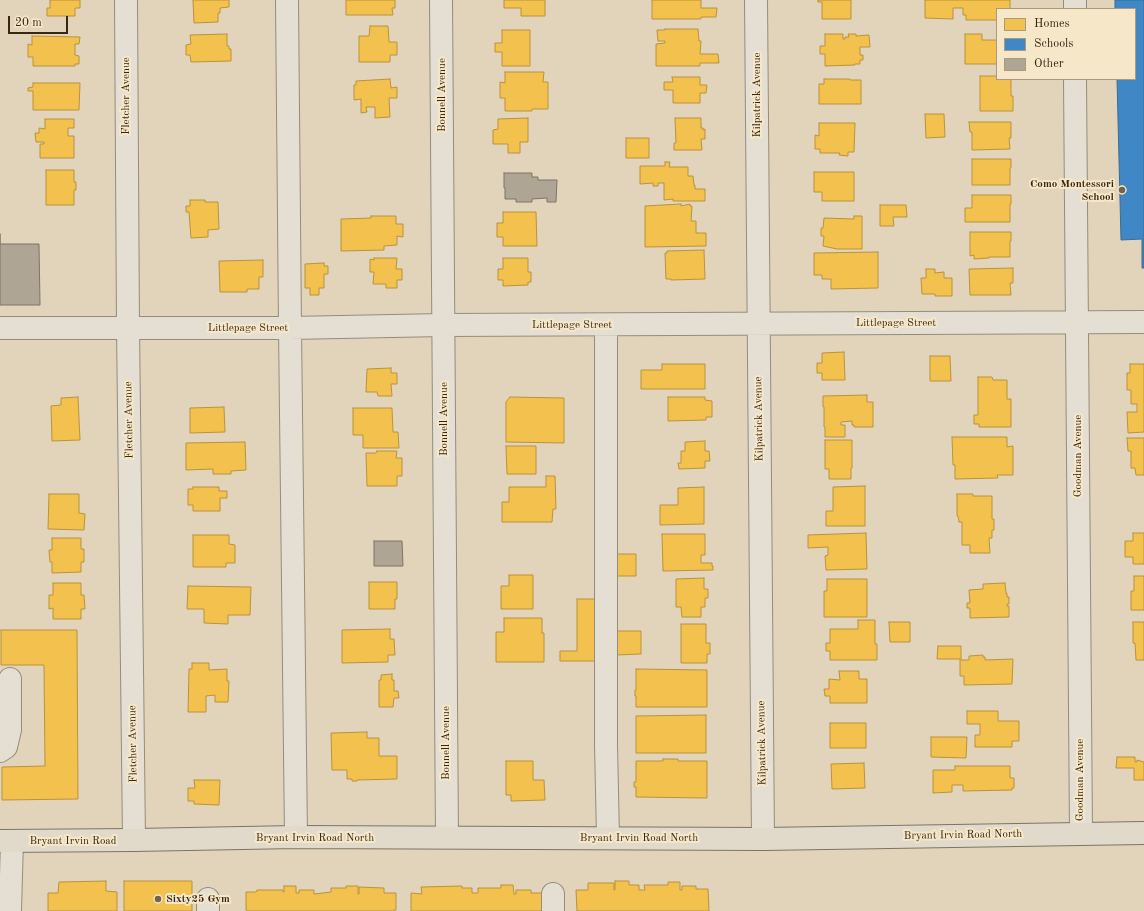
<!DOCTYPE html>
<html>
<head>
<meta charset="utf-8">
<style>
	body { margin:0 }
	#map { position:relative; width:1144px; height:911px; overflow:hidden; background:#e1d4ba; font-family:"Old Standard TT",serif }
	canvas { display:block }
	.legend { position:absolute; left:996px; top:8px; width:140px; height:72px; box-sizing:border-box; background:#f5e7c8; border:1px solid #a99a80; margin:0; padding:5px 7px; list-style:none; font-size:12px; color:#382613 }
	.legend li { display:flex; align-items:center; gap:8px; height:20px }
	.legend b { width:20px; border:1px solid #a99a80 }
	.scale { position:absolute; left:8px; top:16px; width:60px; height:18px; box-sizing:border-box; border:2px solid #382613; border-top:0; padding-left:5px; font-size:12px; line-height:14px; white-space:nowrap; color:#382613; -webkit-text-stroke:3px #f5e7c8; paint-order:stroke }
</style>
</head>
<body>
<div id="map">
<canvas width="1144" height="911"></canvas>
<ul class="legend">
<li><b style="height:11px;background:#f2c14e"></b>Homes</li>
<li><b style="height:11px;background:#3f88c5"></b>Schools</li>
<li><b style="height:11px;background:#afa594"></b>Other</li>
</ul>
<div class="scale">20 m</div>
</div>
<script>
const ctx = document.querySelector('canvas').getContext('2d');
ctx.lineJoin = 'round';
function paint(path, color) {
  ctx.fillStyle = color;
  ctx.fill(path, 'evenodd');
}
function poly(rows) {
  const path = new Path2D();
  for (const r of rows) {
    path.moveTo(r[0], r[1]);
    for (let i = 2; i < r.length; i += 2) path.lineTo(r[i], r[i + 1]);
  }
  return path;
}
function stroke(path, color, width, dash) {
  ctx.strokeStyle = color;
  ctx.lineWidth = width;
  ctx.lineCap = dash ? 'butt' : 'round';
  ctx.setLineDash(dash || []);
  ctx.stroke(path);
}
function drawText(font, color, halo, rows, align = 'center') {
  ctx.font = font + ' "Old Standard TT",serif';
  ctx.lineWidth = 4;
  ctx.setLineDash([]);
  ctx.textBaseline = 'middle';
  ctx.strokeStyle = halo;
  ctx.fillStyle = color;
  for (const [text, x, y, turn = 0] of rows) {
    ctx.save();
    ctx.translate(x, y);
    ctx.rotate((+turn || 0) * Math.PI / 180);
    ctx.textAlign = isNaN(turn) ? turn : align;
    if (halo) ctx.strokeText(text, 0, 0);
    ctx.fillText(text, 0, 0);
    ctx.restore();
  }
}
const homes = poly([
	[50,0,80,0,80,8,75,8,75,16,47,16,47,8,50,8,50,0],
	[193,0,229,0,229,7,220,8,220,13,218,13,218,22,194,23,193,0],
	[346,0,395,0,395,8,392,8,393,15,346,15,346,0],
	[504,0,545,0,545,16,521,16,521,8,504,8,504,0],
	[652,0,701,0,701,8,717,8,716,17,701,17,701,19,652,19,652,0],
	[818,0,851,0,851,19,822,19,822,2,818,2,818,0],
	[925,0,1010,0,1010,9,997,9,997,20,966,20,966,15,963,15,963,8,953,8,953,19,925,18,925,0],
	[370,26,388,26,389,42,397,42,397,55,390,55,390,62,359,62,359,36,369,36,370,26],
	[665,29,698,29,699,41,701,41,700,54,718,54,719,63,700,63,700,66,656,66,656,44,665,43,665,41,658,41,657,30,665,30,665,29],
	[502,30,530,30,530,66,502,66,502,52,495,52,495,43,502,43,502,30],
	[227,34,227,46,229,46,229,49,231,49,231,61,191,62,190,55,186,55,186,45,191,44,190,35,227,34],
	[825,34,843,34,843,39,845,39,845,37,849,37,848,34,856,34,856,36,869,35,870,47,860,47,860,55,863,55,863,60,860,60,860,64,855,64,855,65,825,66,825,54,820,54,820,46,825,46,825,34],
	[965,34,982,34,982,40,997,40,997,64,965,64,965,34],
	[32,36,80,37,79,44,75,44,75,55,79,56,79,64,75,64,75,66,33,66,33,57,28,57,28,44,32,45,32,36],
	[505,72,544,72,543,82,548,82,548,109,532,109,532,111,505,111,505,98,500,98,500,82,505,83,505,72],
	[980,76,997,76,997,79,1011,79,1011,96,1013,96,1013,111,980,111,980,76],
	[672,77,700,77,700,85,707,85,706,93,700,93,700,103,673,103,673,90,664,90,664,82,673,82,672,77],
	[390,79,391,88,397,87,397,98,389,98,390,117,375,118,375,107,366,107,367,112,361,113,361,99,354,100,354,85,356,85,356,81,390,79],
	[824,79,850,79,850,80,861,80,861,104,819,104,819,84,824,84,824,79],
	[33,83,80,83,79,110,33,110,33,91,28,91,28,88,33,87,33,83],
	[925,114,944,114,945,137,926,138,925,114],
	[528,118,528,142,520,142,520,153,508,153,508,144,493,144,493,130,498,129,498,119,528,118],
	[675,118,701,118,701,128,703,128,703,130,705,129,705,139,701,139,702,150,674,150,674,143,676,143,675,118],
	[45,119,74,119,74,128,68,128,68,136,74,136,74,158,40,158,40,144,44,144,44,142,36,142,35,133,39,133,39,128,45,129,45,119],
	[969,122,1011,122,1011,138,1009,138,1010,149,972,150,972,132,970,132,969,122],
	[819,123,855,123,854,152,848,152,848,156,839,155,840,153,820,153,820,149,815,149,815,135,819,136,819,123],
	[626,138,649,138,649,158,626,158,626,138],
	[972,159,1011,159,1011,168,1010,168,1010,185,972,185,972,159],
	[665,162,670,162,669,167,688,167,688,176,693,176,694,185,695,185,695,189,705,189,705,201,673,201,673,199,664,200,664,183,658,183,658,186,653,186,653,183,640,184,640,166,665,166,665,162],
	[46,170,74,170,74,182,76,182,76,190,74,190,74,205,46,205,46,170],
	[814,172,854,172,854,201,822,201,822,192,814,192,814,172],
	[972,195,1011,195,1011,204,1010,204,1010,222,965,222,965,208,972,208,972,195],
	[190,200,205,200,205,202,218,202,219,229,208,230,208,237,191,238,189,212,186,212,186,206,190,206,190,200],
	[681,204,681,206,690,204,690,206,692,206,691,221,696,221,696,233,706,233,706,246,645,247,645,206,681,204],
	[880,205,906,205,907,217,893,217,894,226,880,226,880,205],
	[503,212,536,212,537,246,503,246,503,237,497,237,497,223,503,223,503,212],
	[371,216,396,216,396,224,403,224,403,237,397,236,397,245,384,246,384,250,341,251,341,219,371,218,371,216],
	[854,216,862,216,862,249,837,249,823,246,824,236,821,236,821,228,823,228,824,218,854,219,854,216],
	[970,232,1011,232,1011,241,1010,241,1010,257,989,257,989,258,974,259,974,255,970,256,970,232],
	[704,250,705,279,671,280,671,279,666,279,665,253,667,253,667,251,704,250],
	[878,252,878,288,831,289,831,279,822,279,822,275,814,275,814,253,878,252],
	[374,258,397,258,396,269,402,269,402,280,397,280,397,288,386,288,386,284,373,284,374,272,370,272,370,259,374,260,374,258],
	[503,258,528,258,528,272,531,272,531,282,528,282,528,285,503,286,503,280,498,280,498,269,503,269,503,258],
	[263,260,263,277,259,277,259,289,247,289,247,292,220,292,219,261,263,260],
	[324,263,324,266,328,266,328,274,324,274,324,288,319,288,319,295,310,295,310,288,305,288,305,264,324,263],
	[1013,268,1013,283,1010,283,1011,295,970,295,969,269,1013,268],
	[926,269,935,269,935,273,944,272,944,278,952,278,952,296,935,296,935,294,922,294,921,278,926,278,926,269],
	[844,352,845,380,822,380,822,373,817,373,817,363,822,363,822,353,844,352],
	[930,356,950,356,951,381,930,381,930,356],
	[662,364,705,364,705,389,641,389,641,370,662,370,662,364],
	[1130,364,1144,364,1144,432,1128,433,1127,412,1137,412,1137,404,1131,404,1131,390,1127,390,1127,373,1130,373,1130,364],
	[391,368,391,373,397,373,397,384,391,384,392,396,378,396,377,392,366,392,367,369,391,368],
	[978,377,992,377,993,380,1007,380,1007,399,1011,399,1011,427,979,427,979,424,974,424,974,415,978,415,978,377],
	[867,395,867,402,873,402,873,427,854,427,854,425,852,425,852,421,841,422,841,425,845,425,845,437,825,437,825,427,824,427,824,407,823,407,823,396,867,395],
	[78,397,80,440,52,441,51,406,61,405,61,398,78,397],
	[510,397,564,398,564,443,506,442,506,402,510,397],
	[668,397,705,397,705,400,712,401,712,417,706,417,706,420,668,421,668,397],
	[224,407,225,432,190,433,190,408,224,407],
	[353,408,392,408,393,432,398,432,399,448,363,448,363,435,353,435,353,408],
	[952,437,1007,437,1007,447,1013,446,1013,475,997,475,998,478,955,479,955,465,953,465,952,437],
	[1127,438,1144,438,1144,475,1136,475,1135,468,1131,468,1131,451,1128,451,1127,438],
	[825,440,852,440,852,468,851,468,851,479,829,479,829,469,825,469,825,440],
	[705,441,705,451,709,451,710,461,705,461,705,468,679,469,678,463,681,463,681,451,685,451,685,442,705,441],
	[245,442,246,470,231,471,231,474,213,474,213,469,186,470,186,443,245,442],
	[506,446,536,446,536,474,507,474,506,446],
	[377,451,397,451,396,458,402,458,402,476,397,476,397,486,367,486,366,453,376,453,377,451],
	[546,476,555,476,556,509,553,509,552,522,502,522,502,502,509,502,509,487,546,487,546,476],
	[865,486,865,526,826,526,826,511,833,511,833,487,865,486],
	[193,487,219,487,219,491,227,491,227,498,220,498,220,511,193,511,193,505,188,505,188,489,193,489,193,487],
	[704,487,704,524,660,525,660,505,678,505,678,488,704,487],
	[49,494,79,494,79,513,85,514,84,530,48,529,49,494],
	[957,494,973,494,973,496,992,496,992,519,994,519,994,530,992,530,992,538,989,538,990,553,970,553,970,545,962,545,962,522,959,522,958,516,957,516,957,494],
	[866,533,867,569,826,570,825,556,828,555,828,547,808,548,808,535,866,533],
	[1133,533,1144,533,1144,564,1133,564,1133,557,1125,557,1125,541,1133,541,1133,533],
	[662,534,705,534,705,555,701,555,701,563,712,563,712,566,713,566,713,570,663,571,662,534],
	[193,535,229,535,229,544,235,545,235,563,226,563,226,567,193,567,193,535],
	[52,538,81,538,81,549,84,549,84,562,81,562,81,572,52,573,52,562,50,562,49,550,52,550,52,538],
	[613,554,636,554,636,576,613,576,613,554],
	[509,575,533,575,533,609,501,609,501,586,509,586,509,575],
	[1134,576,1144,576,1144,610,1131,610,1131,591,1134,591,1134,576],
	[704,578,704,589,708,589,708,598,705,598,705,607,701,607,701,617,682,617,681,607,676,607,676,579,704,578],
	[827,579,867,579,867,617,824,617,824,591,827,591,827,579],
	[369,582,397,582,397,599,395,599,395,609,369,609,369,582],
	[53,583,81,583,81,595,84,595,85,609,81,609,81,619,53,619,53,608,49,609,49,595,53,595,53,583],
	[1005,583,1006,593,1007,593,1007,597,1009,597,1009,604,1007,604,1007,606,1009,606,1009,617,970,618,970,608,967,608,967,603,970,603,969,590,983,589,983,584,1005,583],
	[188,586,251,587,250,615,228,615,228,624,204,623,204,609,187,609,188,586],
	[577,599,597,599,596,661,560,661,560,651,577,651,577,599],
	[504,618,542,618,542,633,544,633,544,662,496,662,496,632,504,632,504,618],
	[858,620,875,620,875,644,877,644,877,660,830,660,830,651,826,651,826,643,830,643,830,629,858,629,858,620],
	[889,622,910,622,910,642,890,642,889,622],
	[1133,622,1144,622,1144,660,1136,660,1135,643,1133,643,1133,622],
	[681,624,706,624,706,643,710,643,710,654,707,654,707,663,681,663,681,624],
	[390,629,390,639,394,639,395,655,388,655,388,662,342,663,342,630,390,629],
	[1,630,77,630,78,799,2,800,2,767,45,766,44,665,1,665,1,630],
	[615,631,641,631,641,654,615,655,615,631],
	[938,646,961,646,961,660,969,660,969,656,983,655,983,657,985,657,985,660,1013,659,1012,684,964,685,964,676,960,676,960,659,937,659,938,646],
	[192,663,209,663,209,670,227,669,227,681,229,681,228,702,215,702,215,695,206,696,206,712,188,712,189,669,192,669,192,663],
	[636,669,707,670,707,707,636,707,636,696,635,696,635,690,636,690,636,669],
	[839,671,859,671,859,679,867,679,867,703,830,703,830,696,825,696,824,689,829,689,829,679,840,680,839,671],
	[392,674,392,680,394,680,394,691,398,691,399,698,394,698,393,707,379,707,379,680,381,680,381,675,392,674],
	[967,711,998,711,998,721,1019,721,1019,741,1012,741,1012,747,975,747,975,735,980,735,980,724,967,724,967,711],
	[706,715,706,753,636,753,636,716,706,715],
	[830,723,866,723,866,748,830,748,830,723],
	[367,732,367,738,379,738,379,756,397,756,397,779,357,780,357,781,352,781,352,779,347,779,347,770,332,770,331,733,367,732],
	[931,737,967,737,966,758,931,757,931,737],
	[1117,757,1135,757,1135,762,1137,762,1137,760,1144,762,1144,780,1134,780,1134,768,1116,768,1117,757],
	[663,759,678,759,678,761,707,761,707,798,636,797,636,787,634,787,634,782,636,782,636,761,663,761,663,759],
	[506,761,533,761,533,780,544,780,545,800,511,801,511,795,506,795,506,761],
	[864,763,865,788,832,789,831,764,864,763],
	[955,766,1010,766,1010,778,1014,778,1014,788,1012,788,1012,790,963,791,963,785,952,785,952,792,933,793,933,770,955,770,955,766],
	[194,780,220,780,219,805,194,804,194,801,188,801,188,788,195,788,194,780],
	[106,881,106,891,117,892,117,911,48,911,48,893,58,893,59,882,106,881],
	[124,881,192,881,192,911,124,911,124,881],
	[615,881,629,881,629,885,639,885,639,890,645,890,644,885,668,885,668,882,680,882,680,890,682,890,682,886,696,886,696,889,708,889,709,911,577,911,576,890,588,890,588,883,614,883,614,890,615,890,615,881],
	[501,885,513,885,514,894,516,894,516,890,531,890,531,893,542,893,543,911,411,911,411,893,422,894,421,887,462,886,462,888,472,888,472,893,478,893,478,888,501,888,501,885],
	[284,886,296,886,296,893,299,893,299,890,314,890,314,894,331,892,331,888,346,888,346,886,358,886,358,894,359,894,359,887,384,888,384,893,396,893,396,910,394,910,394,911,247,911,247,910,246,910,246,892,256,892,257,890,283,890,283,892,284,892,284,886]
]);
paint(homes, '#f2c14e');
stroke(homes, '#ba923c', 1);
const schools = poly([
	[1115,0,1144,0,1144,268,1142,268,1142,239,1121,240,1117,79,1135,79,1135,9,1115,9,1115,0]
]);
paint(schools, '#3f88c5');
stroke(schools, '#3d6b90', 1);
const building = poly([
	[504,173,532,173,532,177,538,177,538,180,557,180,556,202,547,202,547,198,532,199,532,202,516,202,516,199,505,199,505,188,504,188,504,173],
	[0,234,0,244,39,244,40,305,0,305,0,234],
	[374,541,402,541,403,566,374,566,374,541]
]);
paint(building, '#afa594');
stroke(building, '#7d7465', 1);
const minor = poly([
	[126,0,128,327,134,840],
	[287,0,290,328,296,837],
	[441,0,447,837],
	[756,0,763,839],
	[1075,0,1075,9],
	[1075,79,1081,833],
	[606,325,606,744,608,838],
	[0,328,290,328,443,325,1144,322],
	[0,751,6,747,10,730,10,679],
	[553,894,553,911],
	[208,899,208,911],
	[10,911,12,841]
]);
const major = poly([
	[0,841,134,840,296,837,763,839,1144,833]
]);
stroke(minor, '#958c7b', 24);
stroke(major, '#7d7465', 24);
stroke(minor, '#e5dfd3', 22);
stroke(major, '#e1dacb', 22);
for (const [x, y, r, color] of [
	[1122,190,4,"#73634d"],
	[158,899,4,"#73634d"]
]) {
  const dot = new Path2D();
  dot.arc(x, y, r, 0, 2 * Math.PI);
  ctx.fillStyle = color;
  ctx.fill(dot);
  stroke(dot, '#f5e7c8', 1.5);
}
drawText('11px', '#382613', '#f5e7c8', [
	["Bonnell Avenue",442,95,-90],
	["Kilpatrick Avenue",757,95,-90],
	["Fletcher Avenue",126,96,-90],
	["Littlepage Street",896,323],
	["Littlepage Street",572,325],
	["Littlepage Street",248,328],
	["Bonnell Avenue",444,419,-90],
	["Kilpatrick Avenue",759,419,-91],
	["Fletcher Avenue",129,420,-91],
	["Goodman Avenue",1078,456,-90],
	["Bonnell Avenue",446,743,-90],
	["Kilpatrick Avenue",762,743,-91],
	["Fletcher Avenue",133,744,-91],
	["Goodman Avenue",1080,780,-90],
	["Bryant Irvin Road North",963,835,-1],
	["Bryant Irvin Road North",315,838],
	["Bryant Irvin Road North",639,838],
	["Bryant Irvin Road",73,841]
]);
drawText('bold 11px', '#382613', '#f5e7c8', [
	["Como Montessori",1114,184],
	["School",1114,197],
	["Sixty25 Gym",166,899,"left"]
], 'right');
</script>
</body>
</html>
